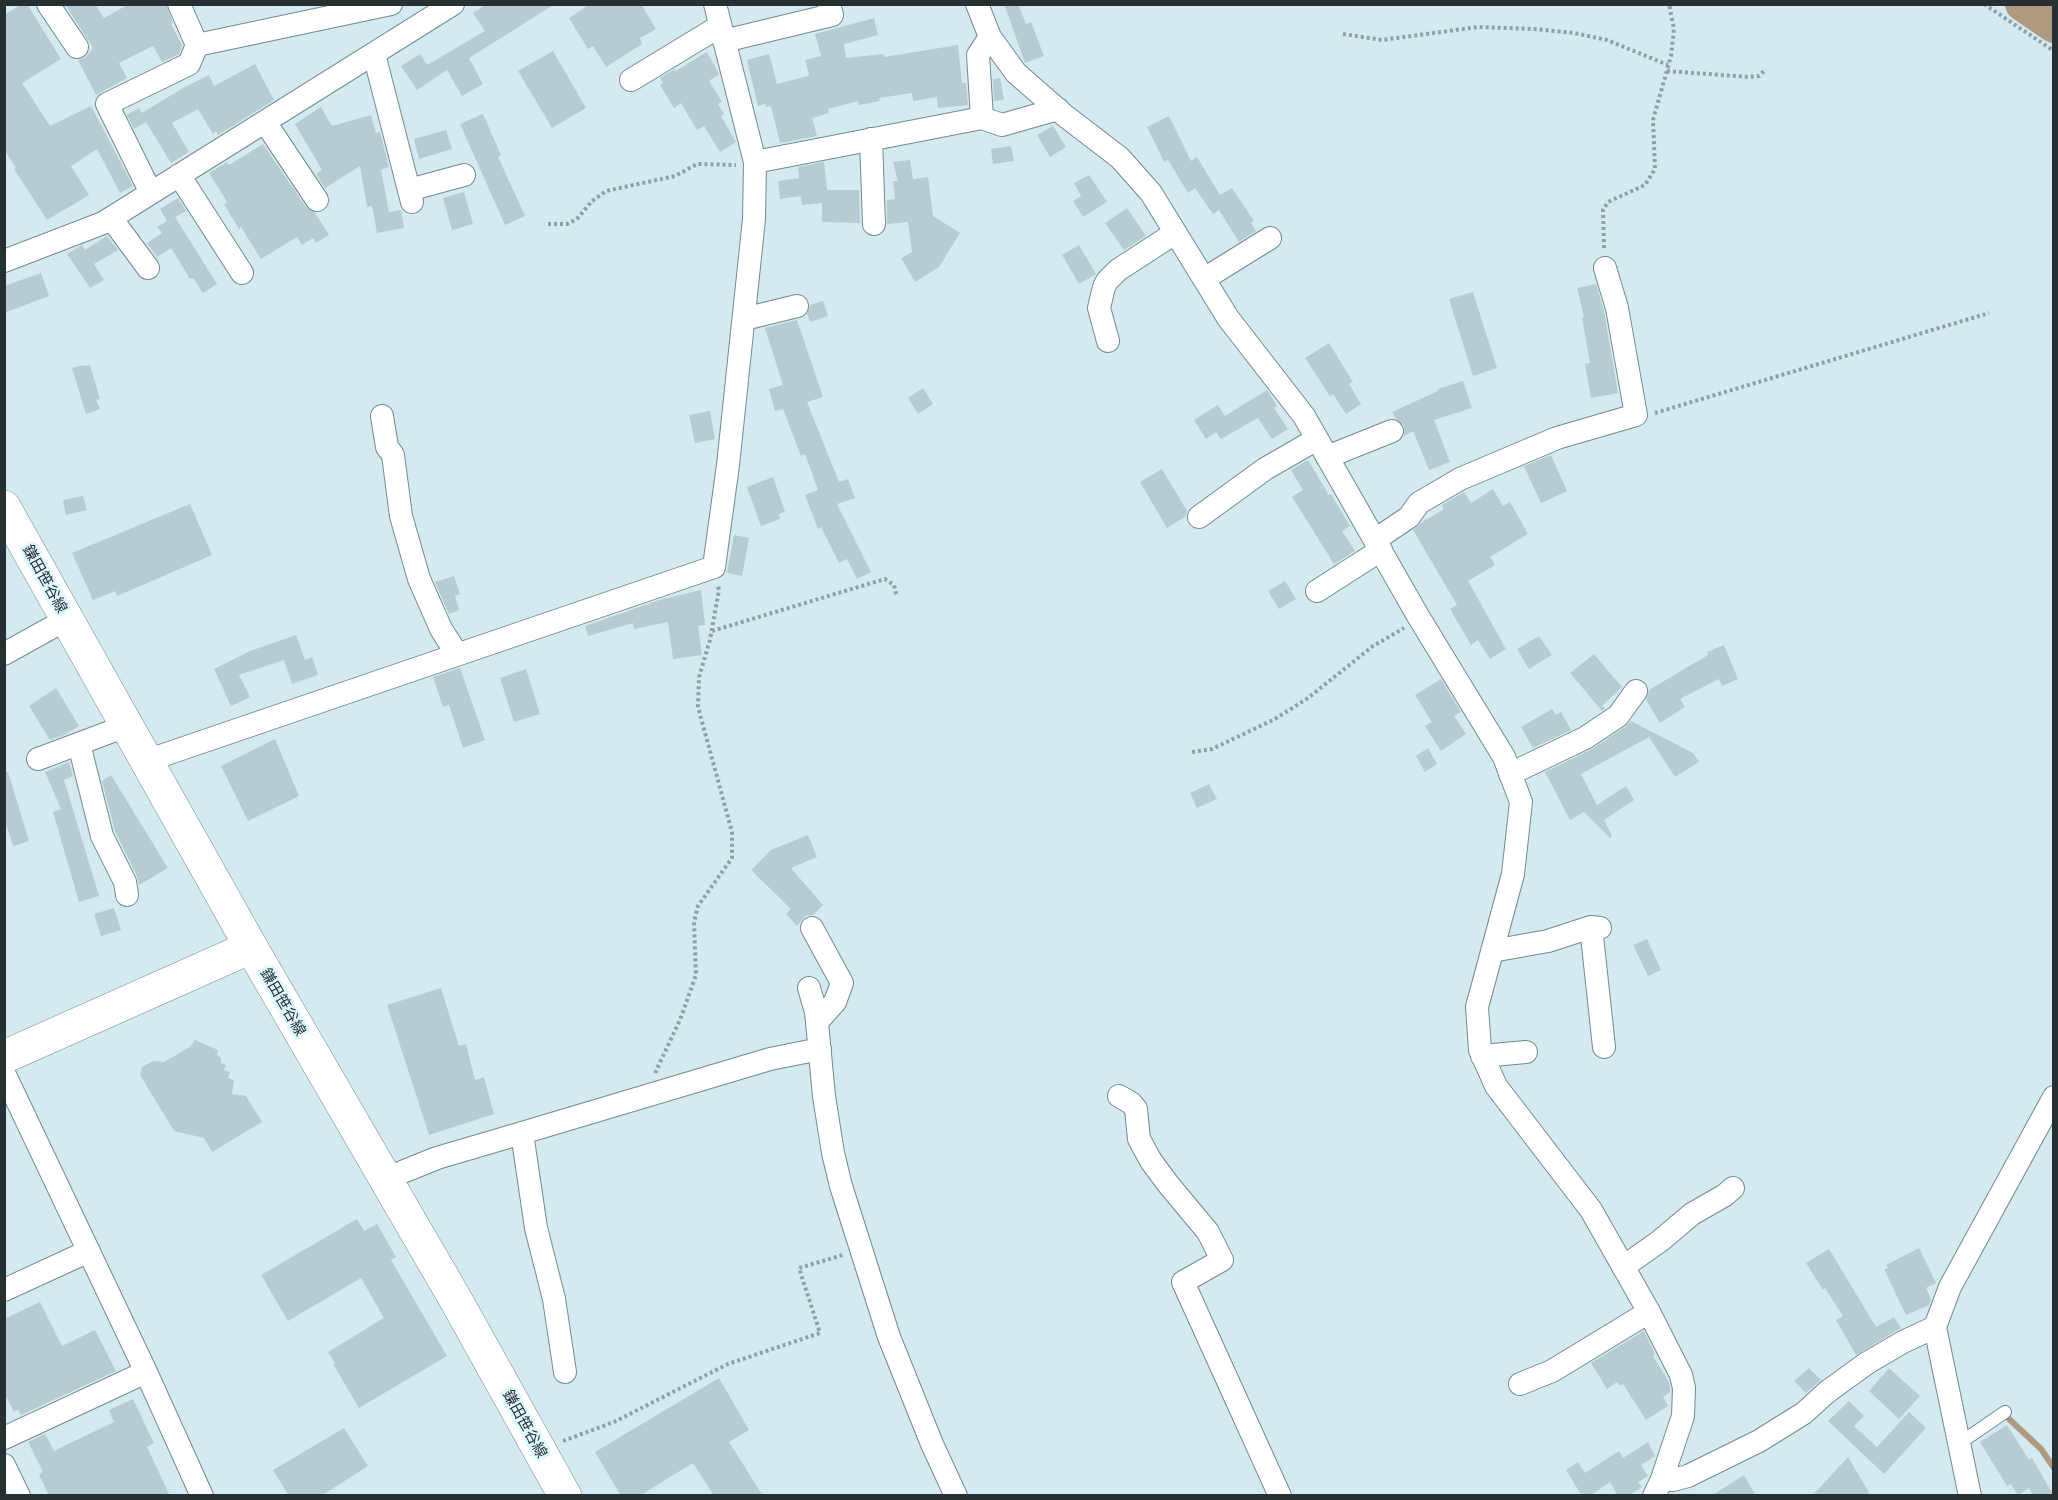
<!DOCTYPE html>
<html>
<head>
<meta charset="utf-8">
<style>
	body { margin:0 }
	#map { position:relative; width:2058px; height:1500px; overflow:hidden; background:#d3eaf1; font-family:Ubuntu,sans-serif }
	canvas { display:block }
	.frame { position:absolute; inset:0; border:6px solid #263032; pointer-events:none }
</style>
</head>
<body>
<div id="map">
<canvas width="2058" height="1500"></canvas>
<div class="frame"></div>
</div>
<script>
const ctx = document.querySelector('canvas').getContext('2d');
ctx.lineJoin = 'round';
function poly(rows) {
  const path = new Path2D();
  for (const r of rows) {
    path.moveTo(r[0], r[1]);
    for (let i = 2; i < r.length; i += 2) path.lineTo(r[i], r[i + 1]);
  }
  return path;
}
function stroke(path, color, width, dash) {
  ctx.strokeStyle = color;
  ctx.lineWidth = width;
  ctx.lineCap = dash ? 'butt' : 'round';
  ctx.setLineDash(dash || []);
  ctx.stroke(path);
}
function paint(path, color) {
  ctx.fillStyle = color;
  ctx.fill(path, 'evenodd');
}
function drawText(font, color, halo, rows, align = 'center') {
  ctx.font = font + ' Ubuntu,"Noto Sans JP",sans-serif';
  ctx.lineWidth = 6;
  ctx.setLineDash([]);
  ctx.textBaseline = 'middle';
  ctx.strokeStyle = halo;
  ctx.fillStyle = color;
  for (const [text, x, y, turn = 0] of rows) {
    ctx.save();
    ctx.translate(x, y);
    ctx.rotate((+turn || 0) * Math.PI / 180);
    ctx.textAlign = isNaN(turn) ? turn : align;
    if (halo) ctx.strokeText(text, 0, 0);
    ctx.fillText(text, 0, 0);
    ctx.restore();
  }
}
stroke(poly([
	[2008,1418,2041,1449,2054,1468]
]), '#af997f', 6);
stroke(poly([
	[2022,4,2054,26]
]), '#af997f', 34);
paint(poly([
	[22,4,27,4,61,59,22,83,50,126,91,106,133,186,120,193,97,149,71,166,89,195,47,220,14,169,16,168,4,149,4,15],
	[65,4,95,4,104,18,129,4,166,4,173,23,171,24,182,45,179,54,162,62,153,46,119,63,127,78,96,95,78,60,85,58,93,48],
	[487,4,555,4,469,58,483,84,462,96,447,70,417,90,401,66,420,54,427,65,485,31,473,13],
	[590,4,641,4,656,29,640,38,642,44,606,67,593,46,588,49,569,18],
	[1004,4,1018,4,1026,24,1031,22,1044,56,1025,63],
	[874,18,878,35,844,44,846,58,883,54,884,57,958,45,962,83,966,83,968,105,938,108,937,97,913,101,912,93,879,98,880,101,859,105,858,101,828,109,829,113,812,118,817,136,780,143,771,106,766,107,765,104,758,106,747,60,769,54,777,84,808,76,809,74,805,60,821,56,815,34],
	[553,51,586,108,552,128,518,71],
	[707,52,719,74,709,81,722,102,718,104,724,114,721,116,736,142,720,152,704,126,697,130,681,103,674,108,660,85,663,83,660,78,675,69,676,71],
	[255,64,274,100,218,135,216,131,213,134,198,109,172,123,189,152,171,163,146,122,134,129,127,115,139,108,142,113,183,88,209,75,214,86],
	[1000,78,1004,100,994,101,993,79],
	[321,107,332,126,371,115,376,133,380,132,389,167,381,170,389,212,401,210,404,228,377,233,372,206,367,207,360,166,325,188,316,174,322,170,295,124],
	[483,114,501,155,498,157,525,216,505,225,460,124],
	[1169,116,1191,161,1197,157,1220,195,1232,188,1254,221,1251,223,1256,231,1239,242,1219,210,1213,214,1195,188,1188,193,1168,160,1164,162,1147,127],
	[1053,126,1066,147,1050,157,1037,135],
	[446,130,452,149,419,159,414,139],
	[263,144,306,207,315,213,329,235,316,243,313,238,302,245,297,237,261,259,241,227,239,229,224,204,227,202,209,173,227,162,229,165],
	[1011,146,1014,161,993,164,991,149],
	[910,160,913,179,928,177,933,216,960,233,939,267,915,282,901,258,912,252,908,222,887,224,887,200,895,199,893,181,898,181,893,162],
	[824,162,827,190,859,190,860,223,822,222,822,203,802,205,801,196,780,199,778,181,799,178,798,167],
	[1089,175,1107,202,1083,217,1073,201,1081,196,1074,183],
	[464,192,473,224,452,230,443,198],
	[178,198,186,211,175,217,217,284,203,293,193,278,190,279,171,248,157,257,147,243,162,233,157,227,167,221,160,209],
	[1127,208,1146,236,1124,250,1105,223],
	[107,236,118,250,94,264,104,280,90,288,67,254,82,245,85,250],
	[1079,245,1096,274,1079,284,1062,255],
	[41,273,49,296,4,313,4,286],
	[1596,284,1604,311,1618,393,1591,398,1585,364,1590,363,1582,317,1584,317,1577,288],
	[1473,292,1497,368,1473,376,1449,299],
	[823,301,828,316,810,322,807,314,810,305],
	[797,320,823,397,807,402,839,482,848,479,855,498,837,504,871,572,857,579,847,559,839,563,821,527,818,529,805,495,818,490,805,454,801,456,783,409,775,411,769,389,783,385,765,328],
	[1329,343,1353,382,1349,384,1361,404,1346,414,1333,394,1330,396,1305,358],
	[83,365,83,366,90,365,100,399,96,400,100,409,86,414,72,368],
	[1463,381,1472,408,1434,420,1450,462,1429,470,1413,431,1404,436,1404,425,1395,418,1392,412,1438,391,1438,389],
	[923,388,933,404,918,414,908,398],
	[1267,390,1277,406,1274,408,1288,429,1272,439,1258,418,1221,439,1216,432,1206,439,1194,420,1218,405,1225,416],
	[710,411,715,439,695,443,689,415],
	[1551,455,1567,491,1541,503,1524,466],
	[1308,460,1329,495,1331,494,1350,526,1342,531,1355,551,1334,564,1292,497,1303,490,1291,470],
	[1162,469,1187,511,1186,516,1167,528,1140,482],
	[773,477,785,512,779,514,780,519,761,526,747,487],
	[1493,489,1503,506,1510,502,1528,534,1490,557,1495,565,1468,581,1506,649,1490,659,1478,640,1471,645,1450,609,1457,605,1413,530,1422,522,1444,509,1442,505,1464,492,1471,503],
	[83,496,87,510,66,515,63,500],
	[190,504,212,555,117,596,115,591,93,600,72,553],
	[734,535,749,538,742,576,727,573],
	[454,576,460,594,455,596,459,610,449,614,435,582],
	[1285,581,1296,599,1279,609,1268,591],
	[701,590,705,625,698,626,702,655,673,659,668,622,634,629,633,623,588,636,585,626,659,600],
	[296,635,305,660,312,657,318,675,292,684,284,660,239,675,250,697,231,706,214,669,250,651],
	[1539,636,1552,655,1529,669,1517,649],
	[1724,645,1738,679,1722,686,1719,679,1680,699,1685,707,1660,723,1646,700,1649,690,1708,655,1707,652],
	[1594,654,1622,687,1602,706,1605,708,1602,711,1570,673],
	[460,668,485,740,463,748,449,705,443,707,433,677],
	[526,669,540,714,514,722,500,678],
	[1441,679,1461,712,1454,716,1466,734,1441,751,1425,726,1432,722,1415,695],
	[56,688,79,726,64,735,50,740,29,706],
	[1552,709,1556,715,1561,712,1571,730,1533,748,1521,727],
	[1631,721,1693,753,1699,762,1675,777,1649,737,1581,774,1597,805,1626,786,1634,800,1604,820,1612,836,1610,838,1584,812,1570,820,1545,772,1592,749,1625,727],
	[275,739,299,796,248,821,221,766],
	[1428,748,1437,764,1425,772,1416,756],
	[69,762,73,776,64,780,99,896,79,902,53,812,61,809,45,772],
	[4,772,8,772,29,841,13,846,4,818],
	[111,775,168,868,139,885,137,876,115,831,102,781],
	[1209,784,1217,799,1197,808,1190,793],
	[808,835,817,857,791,868,823,905,813,915,805,916,797,926,786,914,791,909,751,870,771,850],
	[114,908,121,930,101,936,94,914],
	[1647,939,1661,970,1648,976,1633,945],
	[441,988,459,1046,466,1044,475,1080,484,1077,494,1114,429,1135,387,1005],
	[195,1040,218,1050,217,1055,221,1058,221,1063,226,1065,224,1070,230,1072,228,1078,234,1080,232,1094,246,1096,262,1122,212,1152,204,1138,174,1131,140,1075,142,1067,153,1061,164,1062,190,1047],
	[357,1219,364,1231,377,1224,396,1257,391,1260,447,1356,359,1408,333,1364,335,1363,328,1352,384,1318,361,1278,288,1321,261,1275],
	[1919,1248,1936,1283,1926,1288,1931,1299,1929,1305,1906,1315,1884,1269,1888,1268,1886,1265],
	[1829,1249,1876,1327,1894,1317,1901,1328,1856,1355,1836,1320,1843,1316,1825,1288,1823,1290,1806,1263],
	[40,1302,62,1346,95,1330,116,1371,21,1415,18,1410,14,1412,4,1393,4,1319],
	[1644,1331,1655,1354,1653,1356,1669,1382,1670,1389,1670,1392,1663,1397,1668,1406,1646,1420,1623,1384,1620,1386,1617,1382,1607,1389,1591,1363],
	[1809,1368,1821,1380,1806,1393,1794,1381],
	[1889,1368,1920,1396,1899,1419,1869,1391],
	[719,1378,749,1430,729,1442,763,1496,714,1496,693,1463,639,1496,621,1496,595,1452],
	[133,1399,154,1443,147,1447,170,1496,49,1496,39,1474,43,1472,28,1442,45,1434,54,1451,114,1422,109,1410],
	[1849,1401,1864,1416,1854,1426,1877,1447,1909,1412,1926,1428,1884,1474,1828,1421],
	[2007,1425,2029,1460,2032,1458,2054,1496,2033,1496,2029,1488,2018,1495,2011,1484,2007,1486,1980,1442],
	[344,1428,368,1466,321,1496,289,1496,273,1470],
	[1648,1442,1655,1456,1641,1465,1648,1476,1638,1482,1642,1487,1628,1496,1618,1496,1610,1482,1590,1496,1582,1496,1566,1470,1578,1462,1585,1473,1619,1451,1623,1458],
	[1848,1457,1871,1496,1812,1496],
	[1744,1475,1756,1496,1711,1496]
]), '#b5ccd3');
const lane = poly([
	[1960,1443,2005,1412]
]);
const street = poly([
	[48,4,77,47],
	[179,4,197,45],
	[977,4,990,37,1016,73,1064,115,1120,158,1151,193,1228,318,1304,416,1418,616,1504,757,1521,802,1513,874,1477,1007,1480,1050,1496,1086,1591,1210,1649,1312,1681,1375,1684,1388,1683,1416,1662,1479,1654,1496],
	[724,41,832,15,829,4],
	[374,54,412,202],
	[631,80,720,26],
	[982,118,1002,125,1058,109],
	[265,122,317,200],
	[871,139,874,224],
	[755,162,982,118,978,55,990,37],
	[179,175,242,273],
	[409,190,464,175],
	[151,193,107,104,189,64,197,45,391,4],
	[111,218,148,268],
	[4,261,103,223,453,4],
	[1204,279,1270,238],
	[744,319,797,306],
	[1108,341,1099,308,1104,287,1107,281,1118,270,1175,233],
	[382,416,387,447,393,455,401,516,419,579,441,629,457,654],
	[1327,457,1392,431],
	[1199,517,1265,469,1317,439],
	[1375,540,1409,517,1419,503,1460,479,1557,438,1636,415,1617,308,1605,268],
	[1317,591,1381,550],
	[4,654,67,619],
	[79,744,102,836,125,882,127,895],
	[38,759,126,726],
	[146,761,714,567,728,465,754,219,755,162,715,4],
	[1510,774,1585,738,1618,716,1636,691],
	[1591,927,1604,1047],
	[812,928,842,983,835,1002,817,1022],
	[1492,951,1548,941,1591,927,1600,928],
	[809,988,816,1012,824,1096,833,1153,841,1186,889,1337,932,1444,956,1496],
	[1482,1056,1526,1052],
	[4,1073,146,1372,202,1496],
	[1119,1096,1131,1103,1136,1109,1139,1139,1151,1161,1168,1184,1208,1232,1222,1260,1183,1282,1280,1496],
	[522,1133,536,1228,554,1299,565,1372],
	[385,1179,437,1158,522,1133,770,1059,820,1049],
	[1623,1267,1660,1241,1692,1214,1725,1195,1733,1188],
	[4,1290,89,1251],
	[1520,1384,1552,1371,1649,1312],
	[4,1438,146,1372],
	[4,1465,19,1496],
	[1662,1479,1673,1480,1688,1476,1759,1441,1804,1413,1827,1392,1867,1363,1903,1342,1935,1327],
	[1970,1496,1935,1327,1950,1287,2054,1097]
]);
const secondary = poly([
	[4,507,251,947,457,1302,565,1496],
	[4,1057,251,947]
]);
stroke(lane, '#748990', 14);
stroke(street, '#748990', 24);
stroke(secondary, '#748990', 34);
stroke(poly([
	[1984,4,2054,51],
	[1343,34,1382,40,1478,27,1535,29,1574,33,1607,40,1668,65],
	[1667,71,1749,77,1759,76,1766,69],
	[548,224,567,224,577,219,592,201,606,191,675,176,697,164,736,165],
	[1604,248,1603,210,1608,202,1645,185,1655,169,1653,120,1671,56,1674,29,1669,4],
	[1655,413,1989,313],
	[712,631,885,579,894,585,897,597],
	[1192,752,1212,749,1275,719,1308,698,1373,646,1404,628],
	[655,1073,680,1020,696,975,694,922,698,906,732,858,732,832,698,707,699,677,710,640,719,590,718,586],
	[563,1441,614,1422,728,1364,820,1333,799,1268,843,1255]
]), '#8fa1a6', 4, [3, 3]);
stroke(lane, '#fff', 12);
stroke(street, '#fff', 22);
stroke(secondary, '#fff', 33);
drawText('15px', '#263032', '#e0f8ff', [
	["鎌田笹谷線",45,579,61],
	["鎌田笹谷線",283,1002,60],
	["鎌田笹谷線",525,1424,61]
]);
</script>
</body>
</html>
